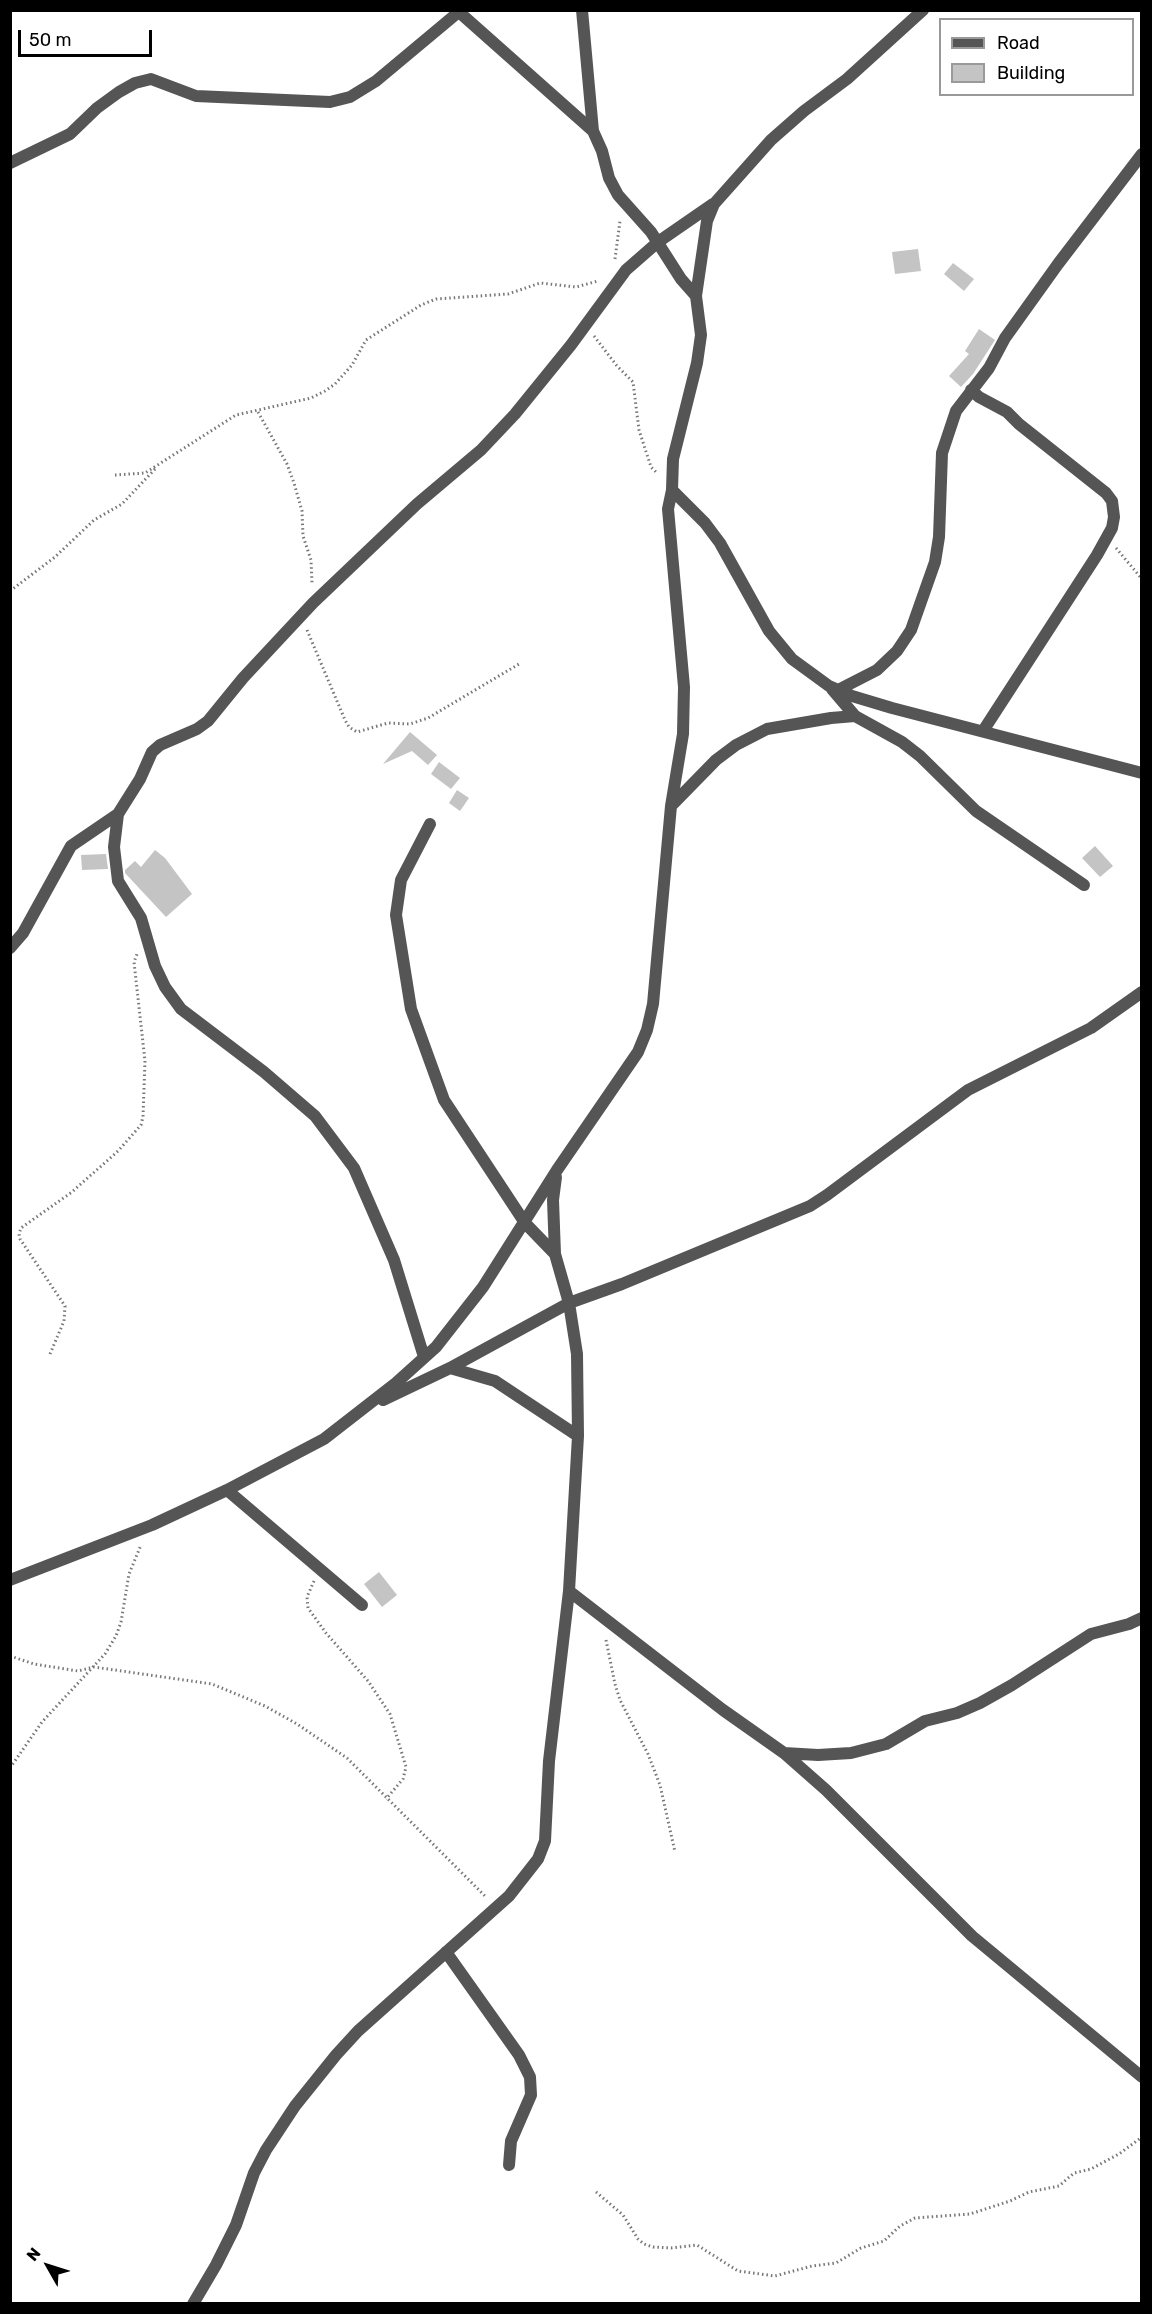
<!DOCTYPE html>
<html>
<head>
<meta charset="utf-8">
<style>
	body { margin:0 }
	#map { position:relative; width:1152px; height:2314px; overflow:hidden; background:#fff; font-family:Rubik,sans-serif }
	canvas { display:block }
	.frame { position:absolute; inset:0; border:12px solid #000; pointer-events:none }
	.legend { position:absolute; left:939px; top:18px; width:195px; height:78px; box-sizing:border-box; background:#fff; border:2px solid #999; margin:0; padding:8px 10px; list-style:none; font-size:18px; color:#000 }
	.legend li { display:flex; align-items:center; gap:12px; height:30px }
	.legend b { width:30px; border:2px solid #999 }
	.north { position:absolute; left:18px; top:2236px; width:60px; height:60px; -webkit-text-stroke:4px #fff; paint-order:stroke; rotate:309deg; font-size:16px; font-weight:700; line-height:24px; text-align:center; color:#000 }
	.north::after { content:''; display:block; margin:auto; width:21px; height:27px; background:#000; clip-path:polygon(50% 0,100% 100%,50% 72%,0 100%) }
	.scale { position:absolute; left:18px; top:30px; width:134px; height:27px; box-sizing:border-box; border:3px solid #000; border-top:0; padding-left:8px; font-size:18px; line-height:21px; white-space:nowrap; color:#000; -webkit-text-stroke:4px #fff; paint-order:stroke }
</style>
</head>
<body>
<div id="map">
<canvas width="1152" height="2314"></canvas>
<div class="frame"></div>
<ul class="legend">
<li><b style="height:8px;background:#555"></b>Road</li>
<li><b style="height:16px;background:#c4c4c4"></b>Building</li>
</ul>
<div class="north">N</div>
<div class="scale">50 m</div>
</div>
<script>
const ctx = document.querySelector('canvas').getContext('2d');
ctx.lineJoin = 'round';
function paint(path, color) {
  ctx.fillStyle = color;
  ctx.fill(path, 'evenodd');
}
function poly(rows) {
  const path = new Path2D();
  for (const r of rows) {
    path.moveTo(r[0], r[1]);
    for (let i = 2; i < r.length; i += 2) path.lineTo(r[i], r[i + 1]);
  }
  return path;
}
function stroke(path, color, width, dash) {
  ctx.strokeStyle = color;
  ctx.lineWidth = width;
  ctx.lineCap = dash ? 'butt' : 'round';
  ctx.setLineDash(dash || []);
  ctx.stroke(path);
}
paint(poly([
	[918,249,921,271,895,274,892,252],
	[953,263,974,279,964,291,944,274],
	[979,329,995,340,973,374,961,387,949,376,969,354,965,351],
	[410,732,437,755,428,765,412,751,383,764],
	[439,762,460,778,451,789,431,774],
	[457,790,469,798,460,811,449,803],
	[1095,846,1113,866,1100,877,1082,858],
	[155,850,165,858,192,894,166,917,125,873,125,870,135,861,141,867],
	[106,854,108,869,82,870,81,855],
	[379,1572,397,1595,382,1607,364,1584]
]), '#c4c4c4');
stroke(poly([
	[615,259,620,221],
	[594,336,617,366,633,382,639,430,651,467,657,473],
	[258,412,287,464,294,483,302,511,303,536,311,560,312,583],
	[115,475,145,473,236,415,311,398,325,391,335,384,352,365,366,340,421,305,436,299,508,294,540,283,576,287,598,281],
	[1116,548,1142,579],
	[10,591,55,557,94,520,122,504,156,468],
	[307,630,345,720,349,727,357,732,388,723,410,724,428,718,519,664],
	[50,1354,64,1321,65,1306,20,1239,19,1234,21,1228,72,1192,118,1151,141,1125,143,1117,145,1061,134,962,137,954],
	[314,1581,307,1597,308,1608,326,1633,368,1681,390,1714,406,1767,403,1779,386,1799],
	[606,1640,615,1684,620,1700,648,1754,660,1785,675,1852],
	[10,1656,34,1664,78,1671,94,1667,212,1684,265,1706,297,1724,347,1758,486,1897],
	[10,1768,42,1722,105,1654,116,1636,121,1622,129,1574,141,1545],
	[596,2192,623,2215,638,2239,644,2244,653,2247,671,2248,697,2245,738,2271,775,2276,812,2266,836,2263,861,2248,884,2241,900,2226,915,2218,970,2214,1010,2201,1029,2192,1059,2186,1074,2173,1091,2169,1119,2154,1142,2137]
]), '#777', 3, [1.5, 3]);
stroke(poly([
	[582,10,593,131],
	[459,12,593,131,602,151,609,178,618,195,651,232,681,279,696,296],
	[10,163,70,134,97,108,119,92,135,83,151,79,196,96,330,102,350,97,376,81,461,10],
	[971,390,979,397,1007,412,1019,424,1106,493,1112,501,1114,517,1112,528,1097,555,983,731],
	[672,490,705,523,720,543,769,631,792,659,829,686,852,696,892,708,1142,773],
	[832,689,855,716,902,742,920,756,976,811,1084,885],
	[838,690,877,670,897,651,911,630,935,562,939,537,942,453,956,411,989,368,1005,338,1058,264,1142,154],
	[671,806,716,760,736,745,767,729,831,718,855,716],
	[118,814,114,847,118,881,141,918,155,966,165,987,181,1009,264,1072,315,1116,354,1168,394,1260,424,1357],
	[430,824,401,880,396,915,411,1009,444,1100,525,1223,555,1254],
	[10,948,23,933,71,846,118,814,140,779,152,752,160,745,197,729,208,721,243,678,313,603,417,504,481,450,515,414,571,345,626,270,658,242,713,204],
	[450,1368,495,1381,578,1436],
	[383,1400,450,1368,569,1303,622,1284,810,1206,827,1195,968,1090,1091,1028,1142,992],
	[227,1490,362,1605],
	[10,1580,152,1525,227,1490,324,1439,396,1383,436,1347,483,1287,557,1170,638,1052,647,1030,653,1004,671,806,683,734,684,687,668,509,672,490,673,459,697,363,701,335,696,296,707,221,714,204,771,140,804,111,847,79,923,10],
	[569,1591,723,1710,784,1753,826,1790,972,1936,1142,2077],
	[784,1753,818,1755,851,1753,886,1744,925,1721,957,1713,980,1703,1012,1685,1091,1634,1129,1624,1142,1618],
	[446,1952,519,2055,530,2077,531,2095,511,2141,509,2165],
	[193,2304,216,2265,236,2225,254,2173,266,2150,295,2106,336,2055,358,2031,509,1896,538,1859,545,1841,549,1761,569,1591,578,1436,577,1354,569,1303,555,1254,553,1200,556,1177]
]), '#555', 12);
</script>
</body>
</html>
